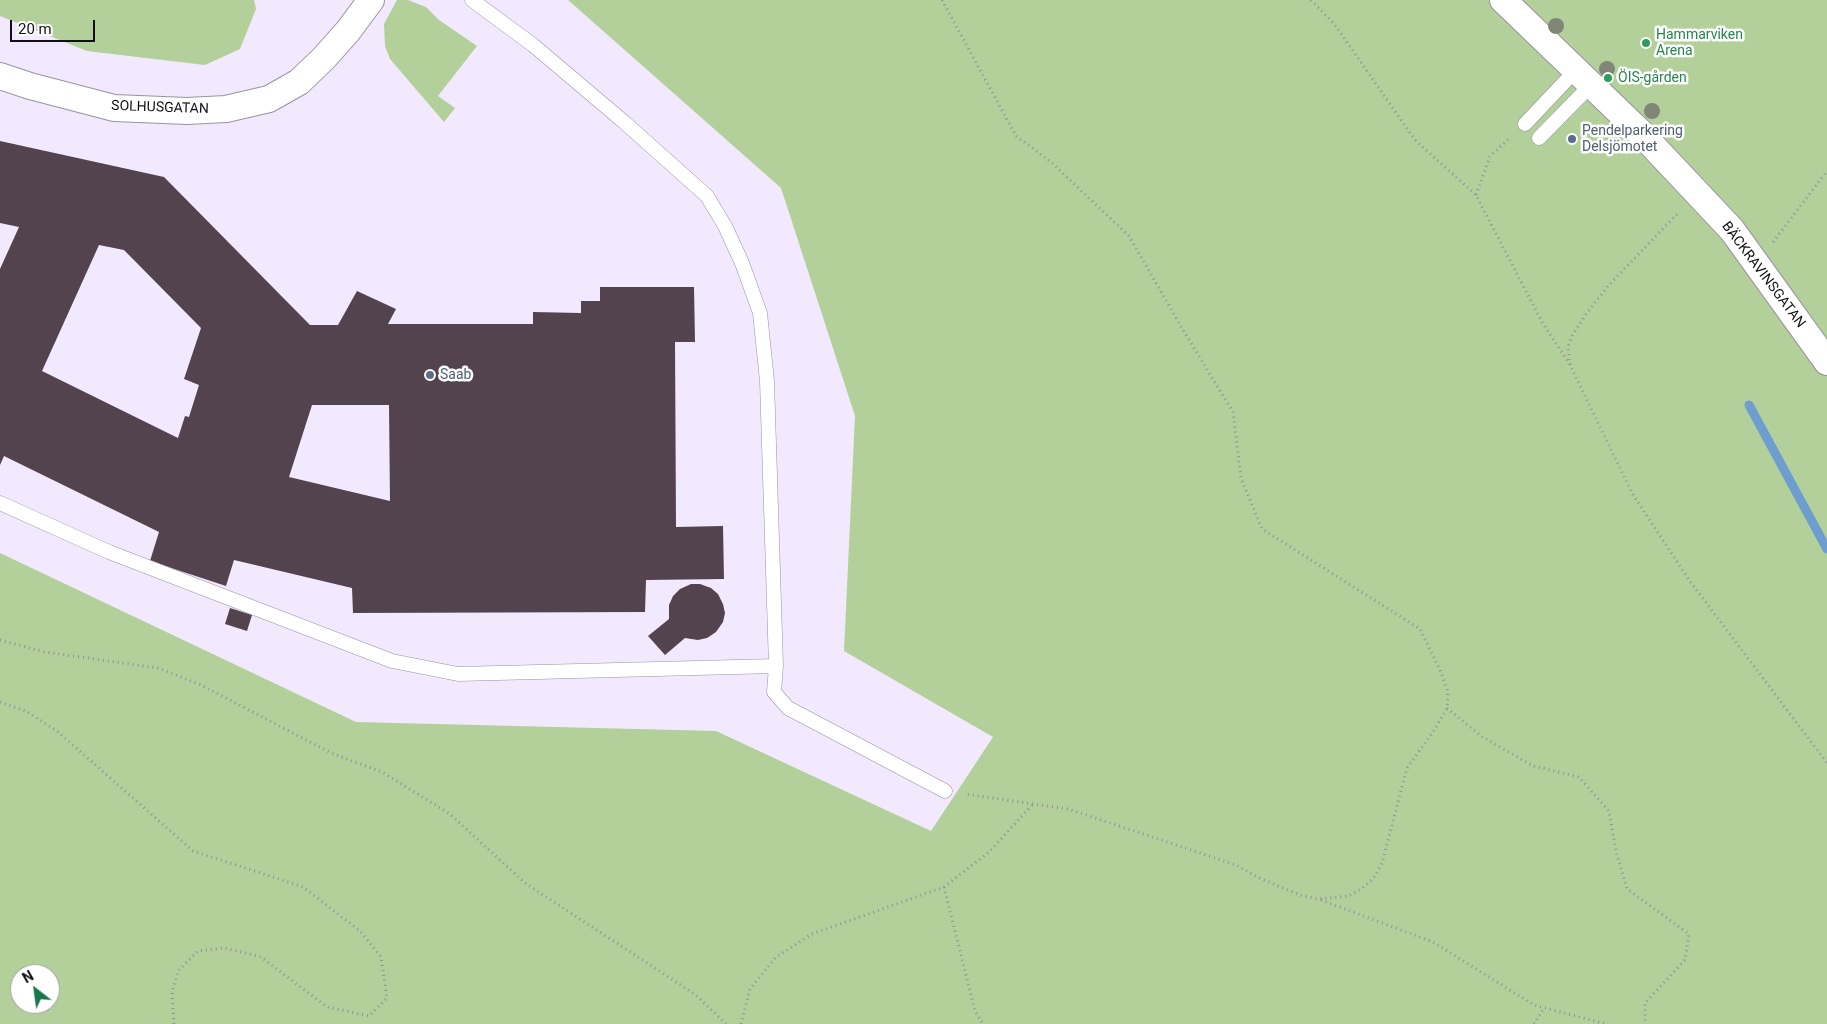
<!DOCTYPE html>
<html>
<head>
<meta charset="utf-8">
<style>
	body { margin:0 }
	#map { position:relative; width:1827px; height:1024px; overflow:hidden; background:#f2e9fe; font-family:Roboto,sans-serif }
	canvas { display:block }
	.north { position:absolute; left:10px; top:964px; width:50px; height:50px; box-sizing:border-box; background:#fff; border:1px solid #a09fa2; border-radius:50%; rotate:330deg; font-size:14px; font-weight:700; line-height:20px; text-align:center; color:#120f16 }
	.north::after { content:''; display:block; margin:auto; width:18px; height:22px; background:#19774d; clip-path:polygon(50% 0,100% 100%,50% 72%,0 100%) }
	.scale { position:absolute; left:10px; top:20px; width:85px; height:22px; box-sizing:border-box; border:2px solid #120f16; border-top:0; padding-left:6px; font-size:15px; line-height:18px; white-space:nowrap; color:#120f16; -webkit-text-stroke:4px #fff; paint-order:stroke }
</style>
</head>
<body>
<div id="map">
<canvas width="1827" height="1024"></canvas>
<div class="north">N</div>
<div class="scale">20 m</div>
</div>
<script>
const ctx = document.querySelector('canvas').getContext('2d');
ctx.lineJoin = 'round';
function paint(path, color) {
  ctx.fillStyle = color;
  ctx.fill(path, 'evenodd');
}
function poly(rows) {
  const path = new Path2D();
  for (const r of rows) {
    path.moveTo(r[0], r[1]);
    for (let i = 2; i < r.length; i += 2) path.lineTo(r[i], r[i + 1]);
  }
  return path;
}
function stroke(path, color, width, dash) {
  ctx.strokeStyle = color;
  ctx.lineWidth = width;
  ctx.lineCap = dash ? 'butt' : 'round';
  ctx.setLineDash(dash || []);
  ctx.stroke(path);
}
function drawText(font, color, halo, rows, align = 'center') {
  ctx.font = font + ' Roboto,sans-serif';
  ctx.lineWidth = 5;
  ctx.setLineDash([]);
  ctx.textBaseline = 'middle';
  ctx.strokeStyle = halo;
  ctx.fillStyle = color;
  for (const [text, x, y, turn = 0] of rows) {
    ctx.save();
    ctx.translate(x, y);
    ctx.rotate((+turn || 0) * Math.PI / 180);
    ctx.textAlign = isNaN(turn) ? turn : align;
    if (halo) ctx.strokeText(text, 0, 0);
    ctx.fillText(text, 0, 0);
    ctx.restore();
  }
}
paint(poly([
	[0,0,254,0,256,9,240,49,205,65,87,51,0,16],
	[397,0,408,0,426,7,439,20,477,46,438,96,455,108,444,122,390,59,385,46,384,24],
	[568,0,1827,0,1827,1024,0,1024,0,553,356,722,716,731,931,831,993,737,844,651,855,416,781,188],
	[20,974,50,974,50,1004,20,1004]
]), '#b3d09a');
stroke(poly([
	[1749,405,1827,549]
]), '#6d9ecf', 9);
paint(poly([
	[0,141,164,177,310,325,338,325,357,291,396,309,388,324,533,324,533,312,581,313,581,301,600,301,600,287,694,287,695,342,675,342,676,527,723,526,724,579,646,580,645,612,353,613,352,588,234,560,226,586,150,561,159,532,4,456,0,465,0,269,19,227,0,223],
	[99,245,124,250,201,328,184,379,199,385,189,417,185,416,178,438,42,371],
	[312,405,389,405,390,501,289,477],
	[691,584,700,584,711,588,718,594,723,604,725,613,723,622,716,632,707,638,698,640,685,638,665,655,648,636,669,619,669,605,673,596,680,589],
	[230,608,252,615,247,631,225,624]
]), '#53434f');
const service = poly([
	[472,0,533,45,624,122,707,196,725,226,742,263,760,313,767,381,776,666,774,692,788,708,945,791],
	[1525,124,1576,70],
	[1539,138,1591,85],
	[0,503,109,552,392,661,458,674,776,666]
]);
const minor = poly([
	[1503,0,1636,128,1732,230,1827,362],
	[0,76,30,86,114,108,187,111,226,109,269,99,299,82,324,58,348,31,371,0]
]);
stroke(service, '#9991a4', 15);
stroke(minor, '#9991a4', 28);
stroke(poly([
	[942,0,1016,136,1051,162,1129,236,1183,330,1233,412,1241,478,1262,529,1420,629,1440,670,1448,692,1447,708,1435,729,1407,768,1382,863,1373,879,1361,889,1348,896,1318,899,1300,895,1257,877,1236,865,1068,809,965,794],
	[1311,0,1335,25,1415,140,1476,195,1542,322,1570,365,1632,493,1689,580,1827,763],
	[1476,195,1490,156,1511,137],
	[1773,242,1827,171],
	[1570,365,1568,347,1572,336,1586,314,1608,286,1679,212],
	[0,640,45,652,158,668,201,685,331,753,382,772,450,814,525,883,696,995,726,1024],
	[0,702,26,711,57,731,193,851,303,887,360,931,381,957,387,998,369,1016,327,1007,261,957,225,948,198,951,178,971,172,992,174,1024],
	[1447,708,1481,736,1533,766,1579,777,1609,811,1616,851,1627,889,1689,934,1685,960,1645,1003,1645,1024],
	[944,887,975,1011,983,1024],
	[1321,900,1433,942,1534,1005,1606,1024],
	[741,1024,750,989,776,957,812,934,944,887,989,852,1033,804],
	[1534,1024,1544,1008]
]), '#958e9d', 3, [1, 4]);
stroke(service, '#fff', 14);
stroke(minor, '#fff', 26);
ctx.fillStyle = '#808777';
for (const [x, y] of [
	[1556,26],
	[1607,69],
	[1652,111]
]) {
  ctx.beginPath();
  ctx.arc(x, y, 8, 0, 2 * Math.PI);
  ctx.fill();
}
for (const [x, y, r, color] of [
	[1646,43,5,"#2e9e5b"],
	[1608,78,5,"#2e9e5b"],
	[1572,139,5,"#5c6f8a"],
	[430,375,5,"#5c6f8a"]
]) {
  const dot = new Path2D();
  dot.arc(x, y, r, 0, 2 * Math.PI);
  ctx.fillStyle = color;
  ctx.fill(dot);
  stroke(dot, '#fff', 2);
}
drawText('14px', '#27864d', '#fff', [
	["Hammarviken",1656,35],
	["Arena",1656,51],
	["ÖIS-gården",1618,78]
], 'left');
drawText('14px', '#120f16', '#fff', [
	["SOLHUSGATAN",160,108,2],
	["BÄCKRAVINSGATAN",1763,275,53]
]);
drawText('14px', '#4e5e75', '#fff', [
	["Pendelparkering",1582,131],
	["Delsjömotet",1582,147],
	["Saab",440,375]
], 'left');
</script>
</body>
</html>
